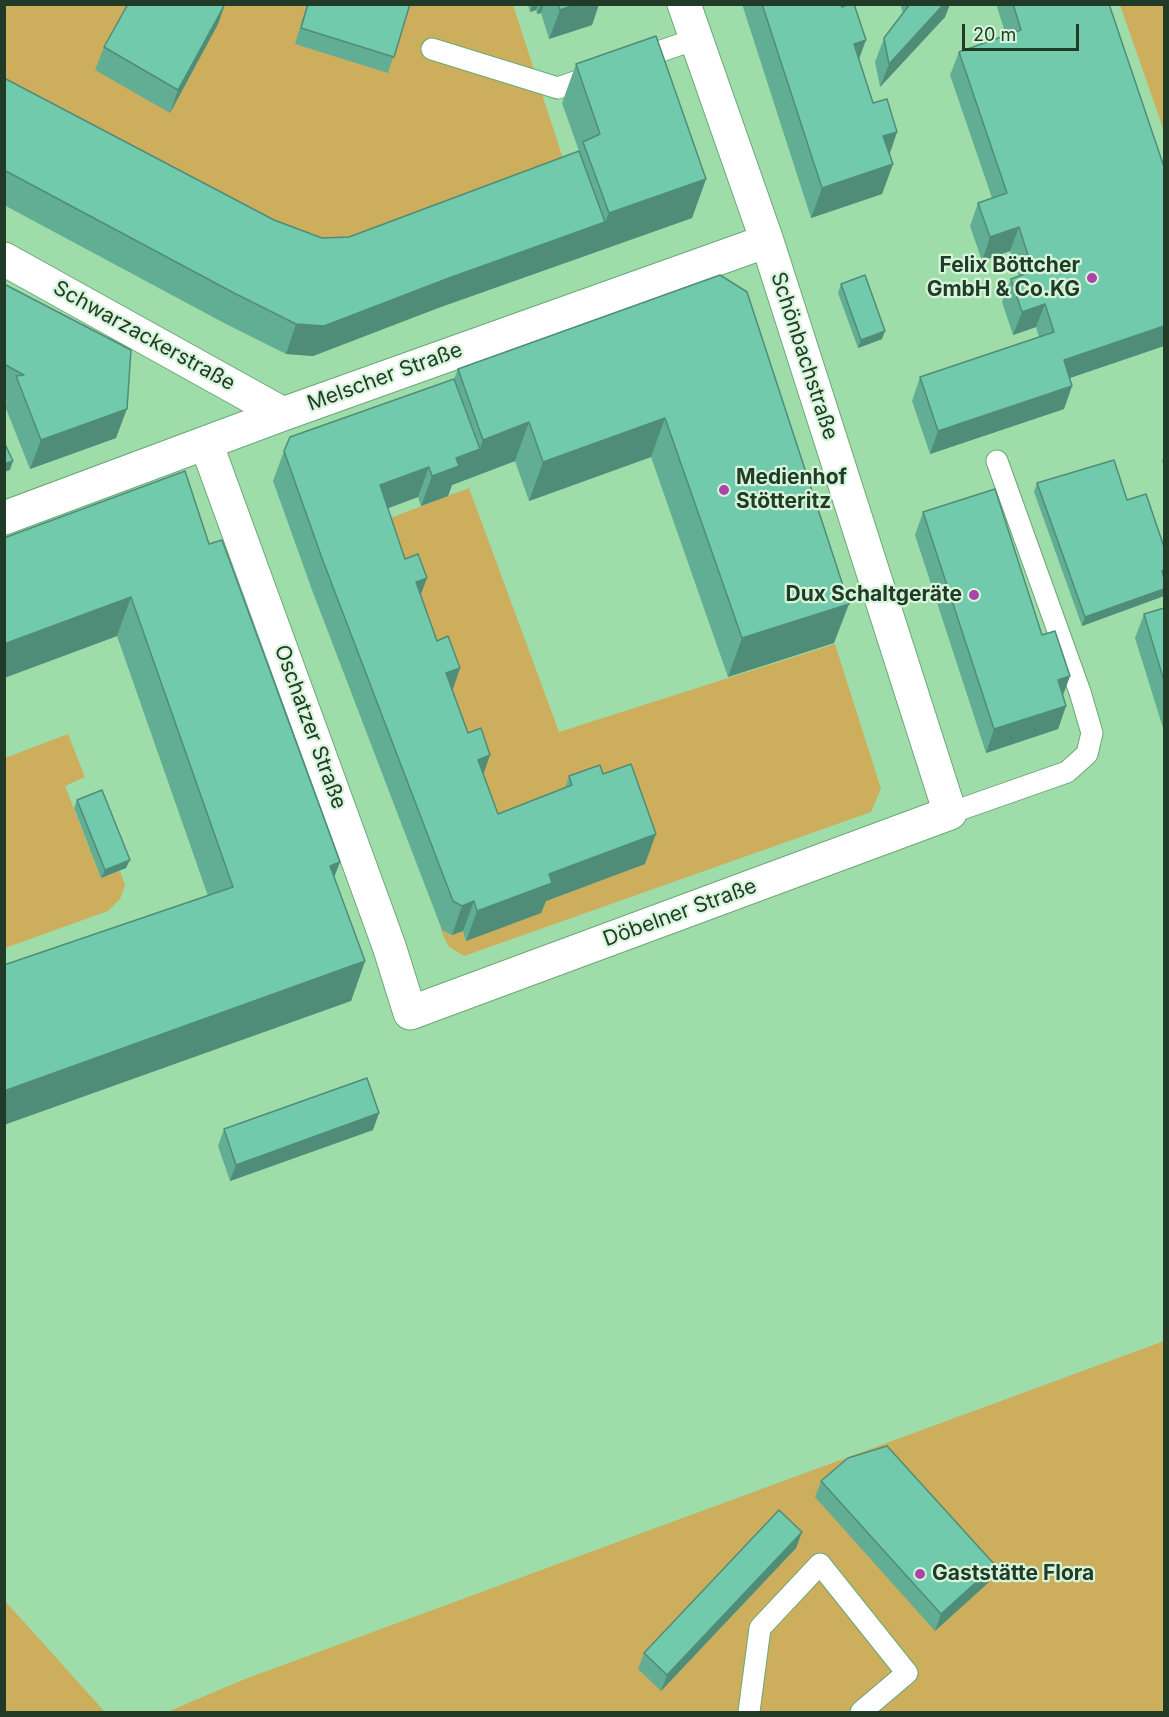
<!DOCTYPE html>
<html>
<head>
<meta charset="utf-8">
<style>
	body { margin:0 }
	#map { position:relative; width:1169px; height:1717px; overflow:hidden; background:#9edda9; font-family:Inter,sans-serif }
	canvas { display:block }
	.frame { position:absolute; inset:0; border:6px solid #213b27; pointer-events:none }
	.scale { position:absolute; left:962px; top:24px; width:117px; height:27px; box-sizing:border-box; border:3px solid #213b27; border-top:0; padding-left:8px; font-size:18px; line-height:21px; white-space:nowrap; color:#213b27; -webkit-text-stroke:4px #d6f5db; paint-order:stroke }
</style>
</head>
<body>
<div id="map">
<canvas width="1169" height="1717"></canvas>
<div class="frame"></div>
<div class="scale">20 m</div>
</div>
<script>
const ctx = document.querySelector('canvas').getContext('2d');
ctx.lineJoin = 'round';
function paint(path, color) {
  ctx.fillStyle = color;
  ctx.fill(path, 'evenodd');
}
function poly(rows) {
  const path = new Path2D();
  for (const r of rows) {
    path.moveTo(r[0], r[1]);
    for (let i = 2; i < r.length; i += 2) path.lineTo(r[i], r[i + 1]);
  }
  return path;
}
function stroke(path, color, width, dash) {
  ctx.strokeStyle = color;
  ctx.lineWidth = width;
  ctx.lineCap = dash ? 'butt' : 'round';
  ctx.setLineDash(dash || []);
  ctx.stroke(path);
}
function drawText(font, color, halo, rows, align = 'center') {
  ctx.font = font + ' Inter,sans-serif';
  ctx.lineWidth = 4.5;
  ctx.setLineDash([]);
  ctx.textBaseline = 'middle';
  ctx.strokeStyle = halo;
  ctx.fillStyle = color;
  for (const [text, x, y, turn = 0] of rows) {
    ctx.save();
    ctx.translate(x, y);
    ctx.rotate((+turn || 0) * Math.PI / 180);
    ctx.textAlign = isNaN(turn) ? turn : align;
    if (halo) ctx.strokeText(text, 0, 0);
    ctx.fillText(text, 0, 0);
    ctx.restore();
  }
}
paint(poly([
	[4,5,513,5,570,180,320,262,5,103],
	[1120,5,1164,5,1164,131],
	[469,488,559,732,835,644,881,789,871,812,464,956,448,946,441,930,497,835,385,520],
	[68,734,85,777,65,786,101,878,120,871,125,885,120,899,108,911,5,948,5,758],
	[1164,1341,1164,1712,167,1712,245,1679],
	[5,1601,105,1712,5,1712]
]), '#ccae5c');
const service = poly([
	[432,49,558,88,595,75],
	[635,60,696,39],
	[950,813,1067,772,1087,754,1092,733,1080,692,997,461],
	[749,1712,760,1628,820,1564,907,1673,861,1712]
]);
const minor = poly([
	[4,259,283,414],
	[206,443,389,946,410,1013,950,813,767,241,684,4],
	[4,518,283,414,767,241]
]);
stroke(service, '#6aa876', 23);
stroke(minor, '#6aa876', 35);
stroke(service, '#fff', 21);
stroke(minor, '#fff', 33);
paint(poly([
	[128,4,225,4,218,24,170,113,95,70,104,47],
	[307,4,410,4,388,73,295,44],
	[528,4,599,4,592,25,549,39,541,13,537,14,536,10,530,12],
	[742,4,841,4,873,103,897,132,889,154,893,164,882,194,811,218],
	[900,4,950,4,945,17,880,87,875,62,884,38,903,13],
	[996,4,1109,4,1164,346,1070,378,1072,386,1064,409,930,454,912,401,920,377,1039,337,1036,327,1013,335,1002,302,1011,279,1019,276,1010,251,982,261,970,226,978,203,992,198,950,75,959,52,1006,35],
	[576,64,706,179,692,218,438,308,313,356,286,354,224,323,4,205,4,78,274,220,322,238,349,237,579,151,562,103],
	[720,275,834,643,728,677,651,457,529,501,515,461,452,485,448,496,421,506,418,497,388,508,405,559,427,578,420,596,437,641,460,668,452,690,498,814,565,788,569,776,603,774,645,864,546,901,541,913,466,941,463,931,452,935,442,930,312,590,273,481,284,451,454,379,458,369],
	[4,284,116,438,30,469,5,406,7,401,4,400],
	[841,284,882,339,858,348,838,293],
	[1164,455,1164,467,1162,461],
	[1037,483,1127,500,1164,547,1164,596,1082,626,1034,492],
	[923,512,1042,635,1070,676,1063,695,1066,706,1058,729,986,753,915,535],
	[4,538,209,544,365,961,351,1001,208,896,117,636,4,678],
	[1164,608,1164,727,1163,728,1135,638,1144,614],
	[77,800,126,868,101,878,74,808],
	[224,1129,373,1130,230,1181,218,1146],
	[821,1481,989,1582,935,1631,815,1497],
	[802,1532,796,1548,661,1691,638,1669,644,1653]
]), '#62ae94');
paint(poly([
	[225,4,218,24,170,113,178,90],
	[533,4,538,4,536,10,530,12],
	[541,4,544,4,541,13,537,14],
	[576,4,599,4,592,25,549,39,560,10],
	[944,4,950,4,945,17,880,87,889,64],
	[866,40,855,70,854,44],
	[897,132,887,162,883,136],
	[893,164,882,194,811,218,822,188],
	[706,179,692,218,438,308,313,356,286,354,296,324,449,278,605,222,609,213],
	[1019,227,1010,251,982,261,990,237],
	[1045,304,1036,327,1013,335,1022,312],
	[1164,326,1164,346,1055,383,1064,360],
	[885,331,882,339,858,348,861,340],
	[1072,386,1064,409,930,454,938,431],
	[127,409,116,438,30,469,41,440],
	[665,418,651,457,529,501,543,462],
	[529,422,515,461,452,485,448,496,421,506,432,476,456,458,480,449,483,440],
	[13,461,10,470,4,472,4,464],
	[429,467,418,497,370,515,380,485],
	[427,578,416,607,416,582],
	[1164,589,1164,596,1082,626,1085,617],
	[131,597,117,636,4,678,4,644],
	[849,604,834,643,728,677,742,638],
	[460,668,450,698,446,673],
	[1070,676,1061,700,1058,680],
	[1066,706,1058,729,986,753,994,729],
	[490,755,480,784,478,760],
	[656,834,645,864,546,901,541,913,466,941,477,911,549,874],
	[130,860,126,868,101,878,105,870],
	[340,862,325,901,330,866],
	[474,901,463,931,452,935,462,906],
	[365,961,351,1001,4,1125,4,1091],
	[379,1113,373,1130,230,1181,236,1165],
	[802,1532,796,1548,661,1691,667,1675],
	[995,1565,989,1582,935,1631,941,1614]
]), '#508d78');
const building = poly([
	[128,4,225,4,178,90,104,47,128,4],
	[308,4,410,4,394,57,301,28,308,4],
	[558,4,576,4,560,10,558,4],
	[762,4,841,4,842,7,849,4,854,4,866,40,854,44,873,103,887,99,897,132,883,136,893,164,822,188,762,4],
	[910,4,944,4,889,64,884,38,910,4],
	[1013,4,1109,4,1164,167,1164,326,1064,360,1072,386,938,431,920,377,1054,332,1045,304,1022,312,1011,279,1033,271,1019,227,990,237,978,203,1007,193,959,52,1021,30,1013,4],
	[656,36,706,179,609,213,583,142,600,134,576,64,656,36],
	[4,78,274,220,322,238,349,237,579,151,605,222,449,278,324,326,296,324,234,293,4,170,4,78],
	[720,275,747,292,849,604,742,638,665,418,543,462,529,422,483,440,458,369,720,275],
	[865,275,885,331,861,340,841,284,865,275],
	[4,284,131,350,127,409,41,440,16,376,24,375,4,364,4,284],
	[454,379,480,449,456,458,459,466,432,476,429,467,380,485,405,559,418,554,427,578,416,582,437,641,448,636,460,668,446,673,468,733,481,728,490,755,478,760,498,814,572,785,569,776,600,765,603,774,631,764,656,834,549,874,552,883,477,911,474,901,462,906,453,901,323,561,284,451,290,437,454,379],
	[4,442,13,461,4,464,4,442],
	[1114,460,1127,500,1146,494,1164,547,1164,570,1162,571,1164,579,1164,589,1085,617,1037,483,1114,460],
	[185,471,209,544,222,540,340,862,330,866,365,961,4,1091,4,965,233,887,131,597,4,644,4,538,185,471],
	[995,489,1042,635,1055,631,1070,676,1058,680,1066,706,994,729,923,512,995,489],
	[1164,608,1164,681,1144,614,1164,608],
	[102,790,130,860,105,870,77,800,102,790],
	[367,1078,379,1113,236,1165,224,1129,367,1078],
	[887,1446,995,1565,941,1614,821,1481,848,1458,887,1446],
	[779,1510,802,1532,667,1675,644,1653,779,1510]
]);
paint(building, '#72caac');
stroke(building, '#508d78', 1.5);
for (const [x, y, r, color] of [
	[1092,278,6,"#ac44a7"],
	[724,490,6,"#ac44a7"],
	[974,595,6,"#ac44a7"],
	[920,1574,6,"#ac44a7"]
]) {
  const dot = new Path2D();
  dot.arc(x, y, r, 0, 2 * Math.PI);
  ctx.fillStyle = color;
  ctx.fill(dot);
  stroke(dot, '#d6f5db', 2);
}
drawText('bold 21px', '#213b27', '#d6f5db', [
	["Felix Böttcher",1080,266],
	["GmbH & Co.KG",1080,290],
	["Medienhof",736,478,"left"],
	["Stötteritz",736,502,"left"],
	["Dux Schaltgeräte",962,595],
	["Gaststätte Flora",932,1574,"left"]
], 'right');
drawText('21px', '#213b27', '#d6f5db', [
	["Schwarzackerstraße",144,336,29],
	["Schönbachstraße",804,356,72],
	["Melscher Straße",385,377,-20],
	["Oschatzer Straße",310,727,70],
	["Döbelner Straße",680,913,-20]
]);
</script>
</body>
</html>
